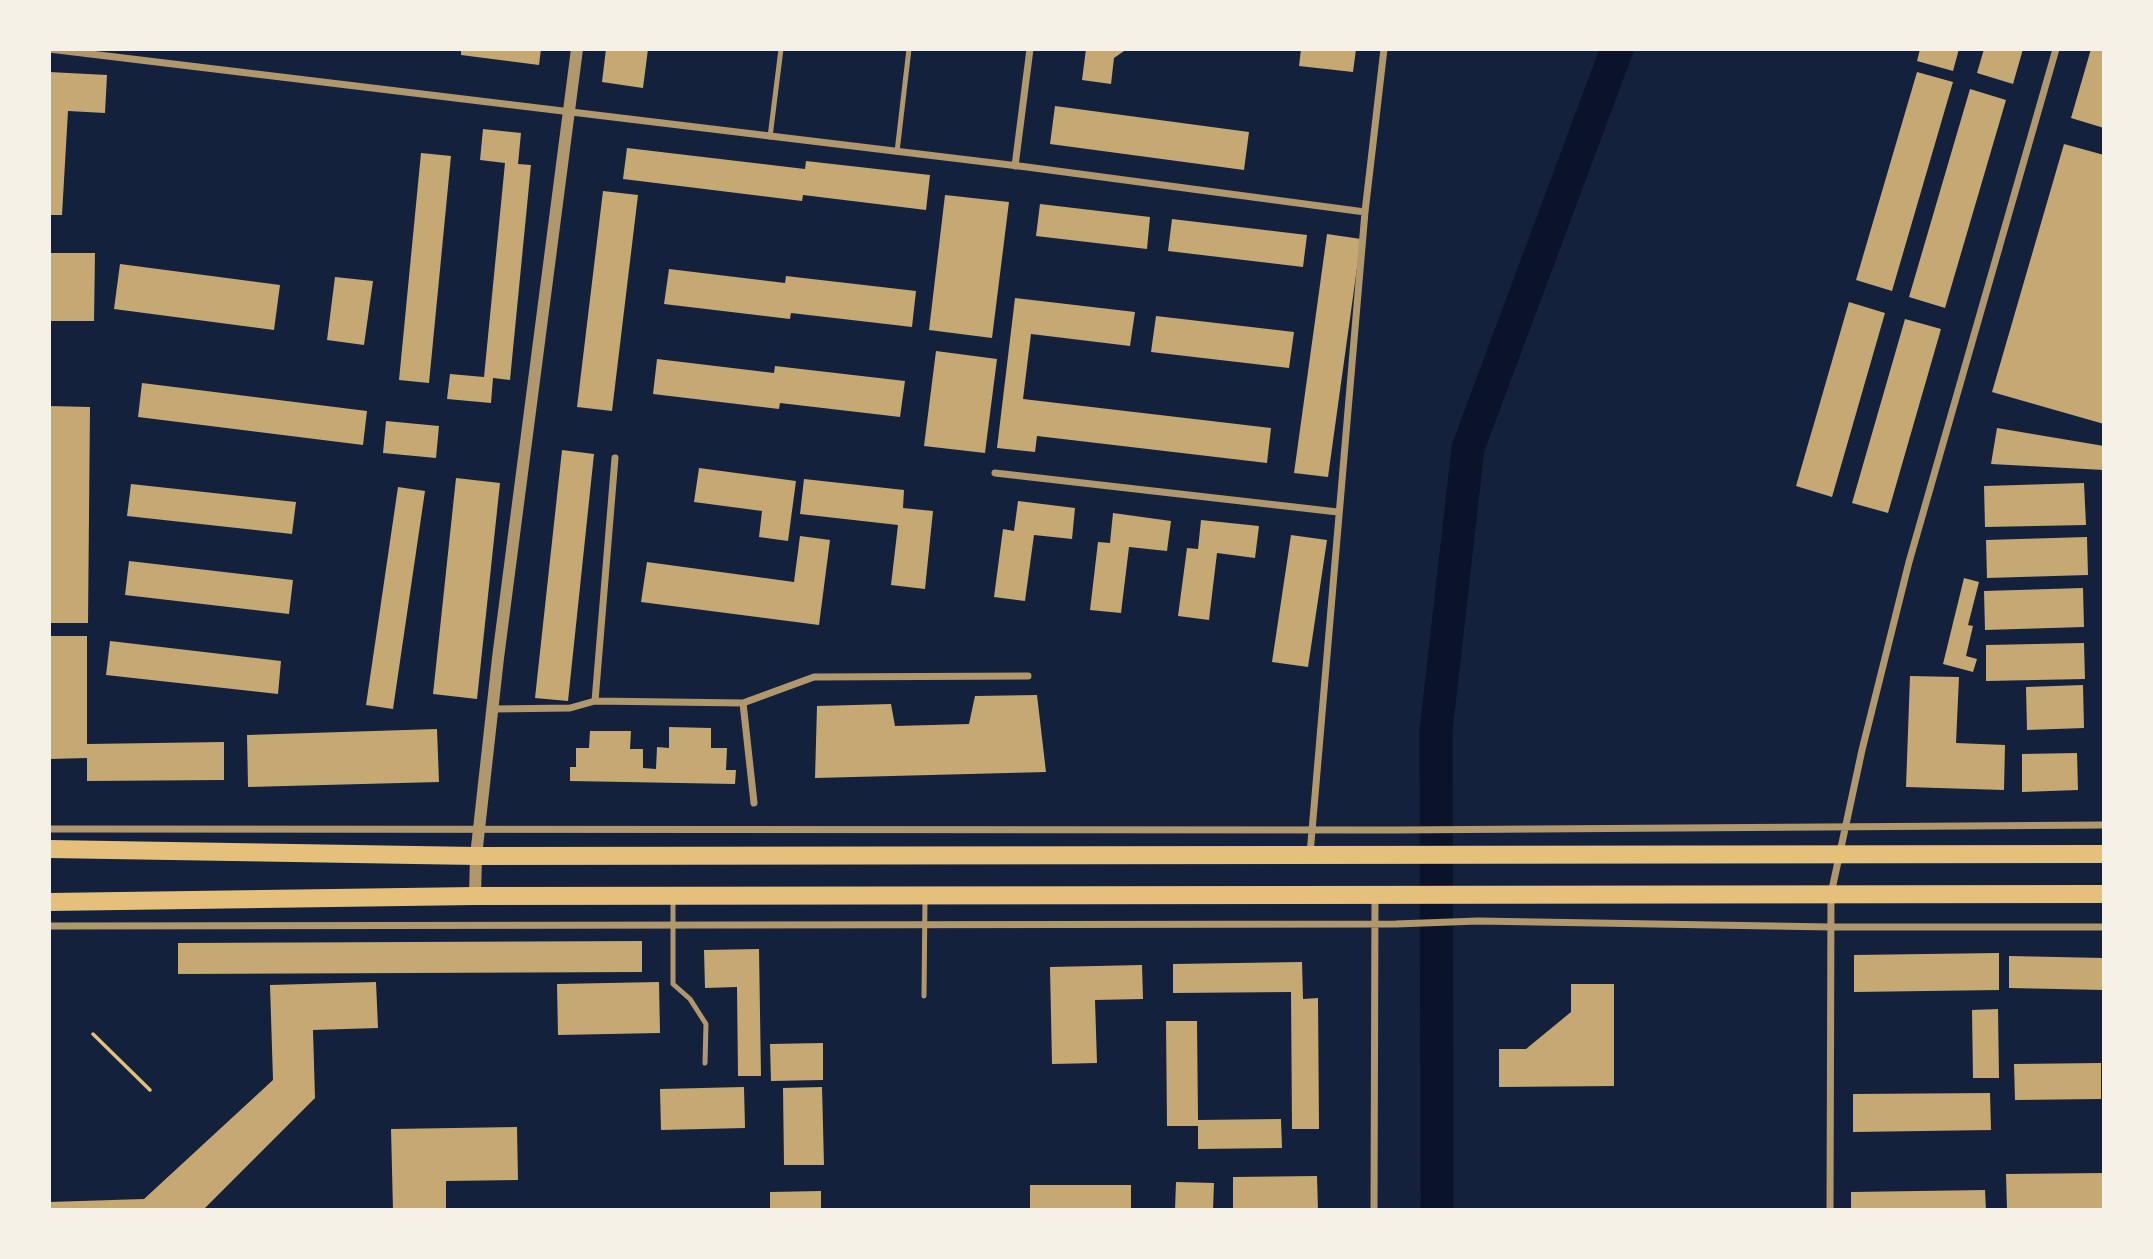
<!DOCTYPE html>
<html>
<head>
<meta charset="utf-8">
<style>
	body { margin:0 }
	#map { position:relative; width:2153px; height:1259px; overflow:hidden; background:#14213d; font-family:"Exo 2",sans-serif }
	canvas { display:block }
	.frame { position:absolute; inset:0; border:51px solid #f6f1e7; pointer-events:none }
</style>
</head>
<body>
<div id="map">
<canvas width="2153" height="1259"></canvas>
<div class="frame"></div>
</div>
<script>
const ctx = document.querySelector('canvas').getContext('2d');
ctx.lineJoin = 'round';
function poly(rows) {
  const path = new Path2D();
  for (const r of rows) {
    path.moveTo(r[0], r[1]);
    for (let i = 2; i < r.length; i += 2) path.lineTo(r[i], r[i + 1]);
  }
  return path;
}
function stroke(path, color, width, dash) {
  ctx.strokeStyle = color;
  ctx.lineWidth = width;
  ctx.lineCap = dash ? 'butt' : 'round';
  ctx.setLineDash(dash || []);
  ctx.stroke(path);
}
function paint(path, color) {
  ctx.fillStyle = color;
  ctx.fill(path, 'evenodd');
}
stroke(poly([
	[1437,1210,1436,731,1468,448,1617,49]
]), '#0b132b', 33);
paint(poly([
	[461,49,541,49,539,65,461,55],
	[606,49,648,49,643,88,602,82],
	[1086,49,1127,49,1114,58,1111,84,1082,80],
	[1301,49,1356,49,1353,72,1299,66],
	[1920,49,1959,49,1953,71,1917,61],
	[1984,49,2023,49,2013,84,1977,73],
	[2091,49,2104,49,2104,128,2071,118],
	[49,72,107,75,105,113,68,111,62,215,49,215],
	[1917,72,1953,82,1892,291,1856,280],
	[1970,89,2006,100,1945,308,1909,297],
	[1055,106,1249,132,1244,170,1050,144],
	[483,129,521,133,518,164,531,165,510,380,493,378,491,403,447,399,450,374,484,377,505,163,480,160],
	[2064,144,2104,155,2104,424,1992,392],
	[627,148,805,169,806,161,930,175,926,210,803,195,802,201,623,179],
	[421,153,451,156,429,383,399,380],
	[603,191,638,195,612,411,577,407],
	[945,195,1009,202,992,338,929,330],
	[1040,204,1150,217,1147,249,1036,236],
	[1172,219,1307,235,1303,267,1168,251],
	[1327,234,1361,239,1328,477,1294,473],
	[50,253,95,253,94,321,50,321],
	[120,264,280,285,274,330,114,309],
	[669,269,785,283,786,276,916,291,912,327,791,313,790,319,664,304],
	[335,277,373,281,364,345,327,340],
	[1015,298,1135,312,1130,346,1031,334,1023,399,1271,428,1267,463,1037,436,1035,452,997,448],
	[1849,302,1885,313,1832,497,1796,486],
	[1156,316,1294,332,1289,368,1151,352],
	[1905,319,1941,329,1888,513,1852,503],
	[936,351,997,359,985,453,924,446],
	[657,359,774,373,775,366,905,381,900,417,780,403,779,409,653,394],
	[142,383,367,411,363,445,138,417],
	[49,406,90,407,88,623,49,623],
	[386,421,439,426,436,458,383,453],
	[1997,428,2104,446,2104,470,1991,464],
	[562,450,594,454,568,701,535,698],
	[699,468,796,481,788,541,759,537,762,511,694,502],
	[456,478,500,483,477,699,433,694],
	[804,479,904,490,903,508,933,511,925,589,891,585,898,525,800,514],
	[2084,483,2086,525,1985,527,1984,486],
	[131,484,296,502,292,534,127,516],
	[398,487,425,491,393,709,366,705],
	[1018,501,1075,508,1072,539,1034,535,1025,601,994,597,1003,529,1014,531],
	[1113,513,1171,521,1167,551,1129,547,1121,613,1090,610,1098,542,1110,543],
	[1201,520,1259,526,1255,558,1217,553,1209,620,1178,616,1187,548,1198,549],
	[1291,535,1327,540,1308,667,1272,662],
	[800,536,830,540,819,625,641,602,647,562,794,582],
	[2087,537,2088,575,1987,578,1986,540],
	[129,561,293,580,289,614,125,595],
	[1964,578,1979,582,1968,625,1973,626,1966,656,1977,659,1973,672,1943,664],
	[2083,588,2084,627,1985,630,1984,591],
	[49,636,87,636,87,744,224,742,224,780,87,781,87,758,50,759],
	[110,641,281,661,278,694,106,675],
	[2084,643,2085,679,1986,681,1986,645],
	[1910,676,1959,677,1956,743,2005,745,2004,790,1906,787],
	[2083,685,2084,728,2027,730,2026,687],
	[1037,695,1046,772,815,778,817,706,891,704,895,726,969,724,975,696],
	[669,727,711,728,711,748,727,748,726,770,736,770,735,784,570,781,570,767,576,767,576,748,589,748,590,731,631,731,630,749,643,749,643,768,656,769,657,747,669,748],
	[437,729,439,782,248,787,247,735],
	[2077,753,2078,790,2022,792,2022,754],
	[642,941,642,972,178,974,178,943],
	[759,949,761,1076,738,1076,737,987,705,988,704,950],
	[1999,953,1999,990,1854,992,1854,955],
	[2009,956,2104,958,2104,990,2009,988],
	[1302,962,1303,999,1318,998,1319,1129,1292,1129,1291,992,1173,993,1173,964],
	[1142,965,1143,999,1095,1000,1097,1063,1052,1064,1050,967],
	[376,982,378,1028,313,1030,315,1098,203,1210,49,1210,49,1202,144,1199,273,1080,270,985],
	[659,982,660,1033,558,1035,557,984],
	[1571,984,1614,984,1614,1086,1499,1087,1499,1049,1526,1049,1571,1012],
	[1998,1009,1999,1078,1973,1078,1972,1010],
	[1166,1021,1197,1021,1198,1120,1281,1119,1282,1148,1198,1149,1198,1126,1167,1126],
	[823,1043,823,1080,771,1081,770,1044],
	[2101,1063,2101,1099,2015,1100,2014,1064],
	[744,1087,745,1128,661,1130,660,1089],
	[822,1087,824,1165,784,1165,783,1088],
	[1990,1093,1991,1130,1853,1132,1853,1094],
	[517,1127,518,1180,446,1181,446,1210,393,1210,391,1129],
	[2104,1173,2104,1210,2007,1210,2006,1174],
	[1317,1176,1318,1210,1233,1210,1233,1177],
	[1176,1182,1214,1183,1213,1210,1175,1210],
	[1030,1185,1131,1185,1131,1210,1030,1210],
	[1985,1190,1986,1210,1851,1210,1851,1192],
	[821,1191,821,1210,770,1210,770,1192]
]), '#c6a872');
stroke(poly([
	[93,1034,150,1090]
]), '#e5c07b', 3.5);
stroke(poly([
	[770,137,781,49],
	[897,152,909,49],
	[673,899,673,984,690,999,706,1024,705,1063],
	[924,996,925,898]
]), '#b1986c', 5);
stroke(poly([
	[49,49,1027,167,1365,212],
	[1015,166,1030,49],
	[615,458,595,701,743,703],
	[995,473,1338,512],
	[493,709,570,708,595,701],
	[754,803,743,703,814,677,1028,676],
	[49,829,1396,830,2104,825],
	[1310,854,1365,212,1384,49],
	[49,926,1396,924,1478,921,1831,927,2104,927],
	[1374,1210,1375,896],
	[1830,1210,1831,894,1862,750,1909,562,2056,49]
]), '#b1986c', 7);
stroke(poly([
	[475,896,476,856,498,658,577,49]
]), '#b1986c', 12);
stroke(poly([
	[49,849,476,856,2104,854],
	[49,902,475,896,2104,894]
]), '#e5c07b', 18);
</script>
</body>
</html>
